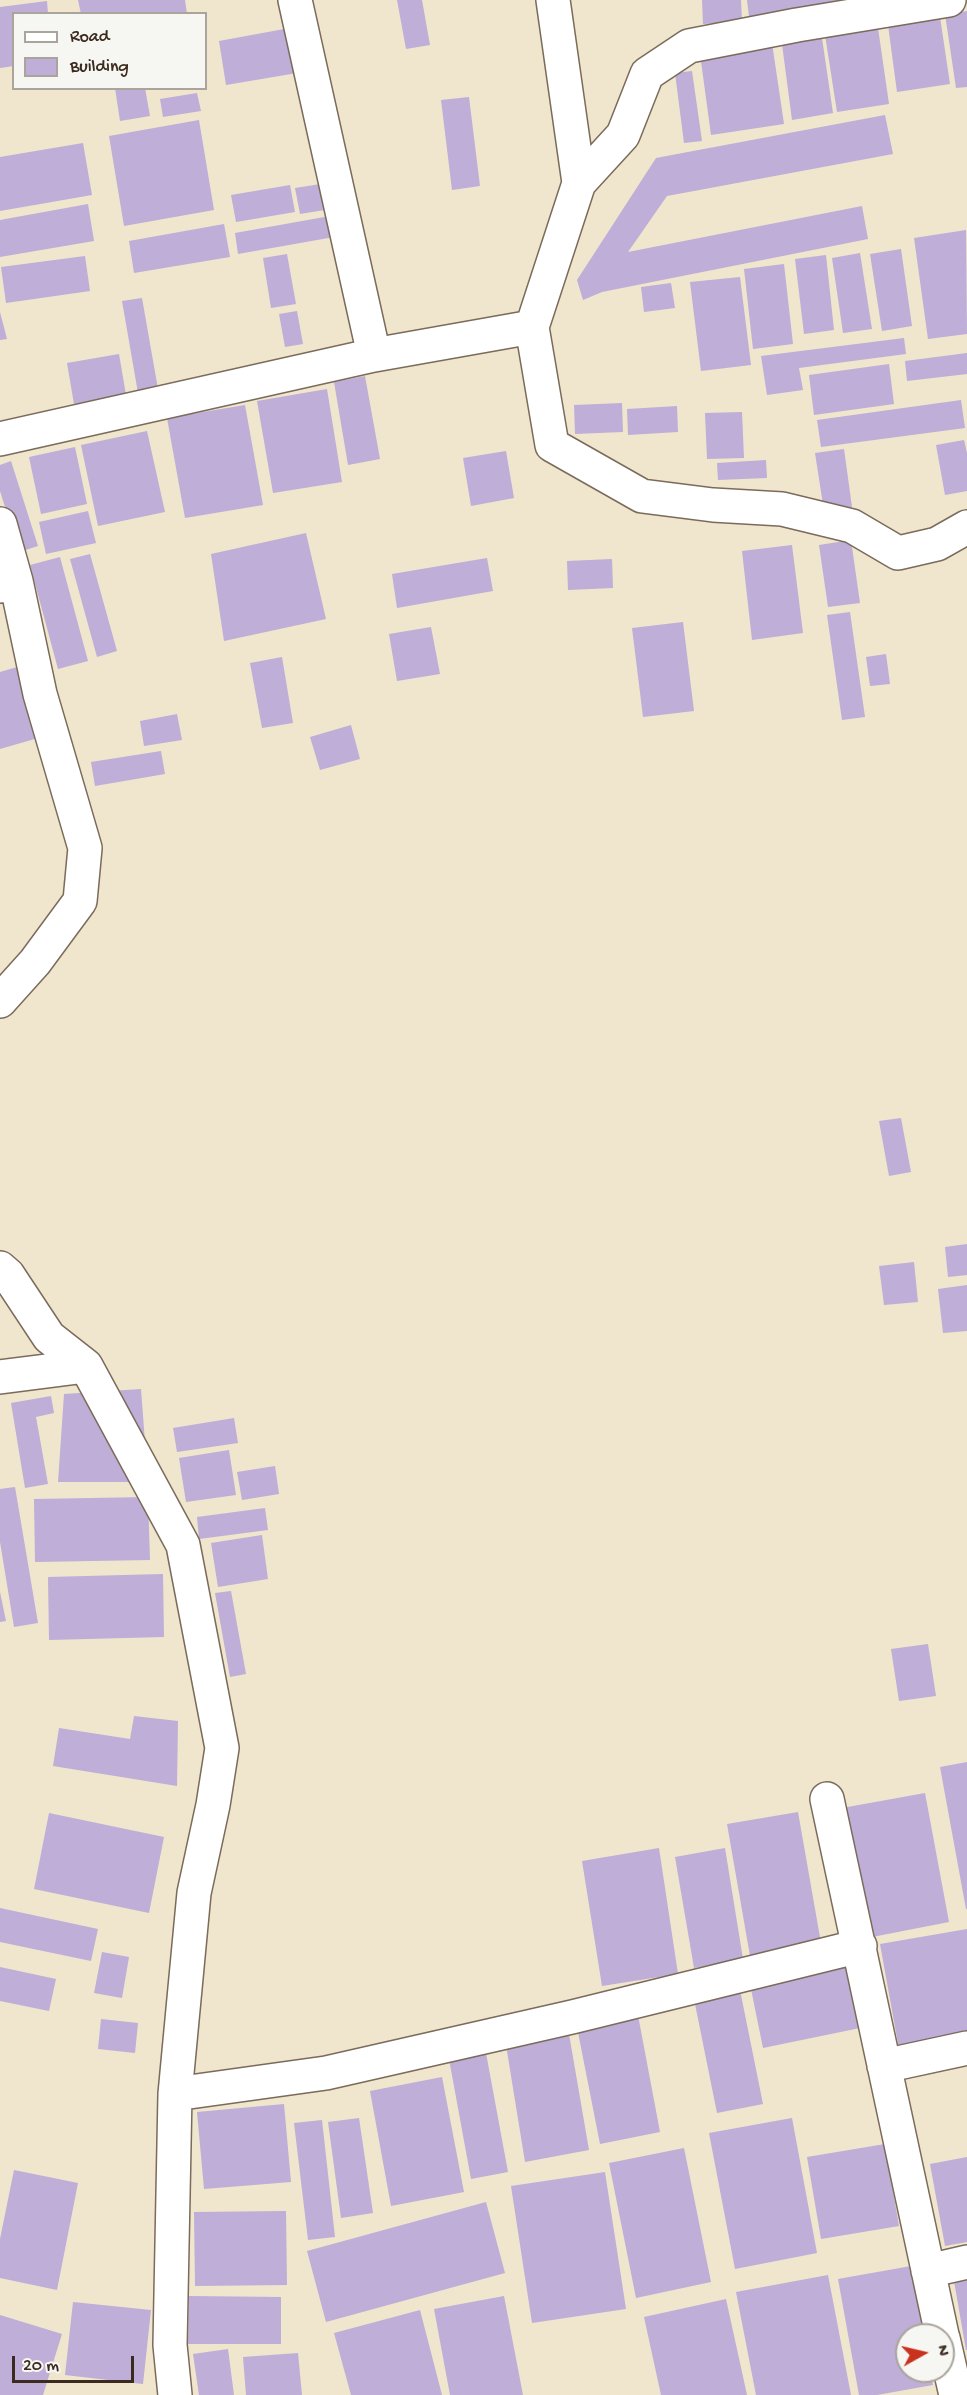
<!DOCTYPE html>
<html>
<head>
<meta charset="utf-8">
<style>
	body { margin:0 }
	#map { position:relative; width:967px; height:2395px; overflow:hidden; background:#f0e5cd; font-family:"Gochi Hand",sans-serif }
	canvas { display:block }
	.legend { position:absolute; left:12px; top:12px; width:195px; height:78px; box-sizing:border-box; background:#f6f6f2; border:2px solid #aba49d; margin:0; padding:8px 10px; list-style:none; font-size:18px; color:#3b2a1e }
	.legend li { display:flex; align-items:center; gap:12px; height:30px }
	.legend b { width:30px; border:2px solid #aba49d }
	.north { position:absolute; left:895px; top:2323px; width:60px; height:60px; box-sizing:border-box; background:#f6f6f2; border:2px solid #aba49d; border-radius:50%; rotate:82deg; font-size:16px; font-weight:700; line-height:24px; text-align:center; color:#3b2a1e }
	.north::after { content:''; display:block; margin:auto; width:21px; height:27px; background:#c8321e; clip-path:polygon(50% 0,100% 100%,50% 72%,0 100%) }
	.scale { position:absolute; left:12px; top:2356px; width:122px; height:27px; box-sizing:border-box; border:3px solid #3b2a1e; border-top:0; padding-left:8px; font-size:18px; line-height:21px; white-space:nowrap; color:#3b2a1e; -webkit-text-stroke:4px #f6f6f2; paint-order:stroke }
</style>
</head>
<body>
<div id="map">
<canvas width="967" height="2395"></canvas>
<ul class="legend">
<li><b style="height:8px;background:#fff"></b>Road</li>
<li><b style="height:16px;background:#beaed8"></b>Building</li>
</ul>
<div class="north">N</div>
<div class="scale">20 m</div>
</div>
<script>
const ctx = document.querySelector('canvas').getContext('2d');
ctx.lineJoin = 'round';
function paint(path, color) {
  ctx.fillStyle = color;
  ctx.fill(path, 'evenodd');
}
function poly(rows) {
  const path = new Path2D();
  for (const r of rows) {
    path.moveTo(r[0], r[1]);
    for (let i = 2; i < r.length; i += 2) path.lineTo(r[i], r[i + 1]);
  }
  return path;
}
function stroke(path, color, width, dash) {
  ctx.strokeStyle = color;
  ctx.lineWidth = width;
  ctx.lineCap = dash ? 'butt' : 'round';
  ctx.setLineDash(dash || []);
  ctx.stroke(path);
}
paint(poly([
	[78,0,185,0,187,14,81,14],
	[397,0,422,0,430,45,406,49],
	[702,0,741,0,742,22,703,24],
	[747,0,866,0,866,2,749,17],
	[47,1,48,14,14,14,14,66,0,68,0,7],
	[967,11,967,87,956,88,945,14],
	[940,17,950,84,897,92,888,25],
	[295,27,303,72,226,85,219,41],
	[878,28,889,104,837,112,825,35],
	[822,38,833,113,792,120,782,44],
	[772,43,784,124,711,135,700,54],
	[692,71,702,141,684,143,675,73],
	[115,88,145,88,150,116,120,121],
	[197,93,201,111,163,117,160,99],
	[469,97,480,186,452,190,441,100],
	[885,115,893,154,667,196,628,252,862,206,868,239,602,292,583,300,577,280,656,158],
	[199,120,214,210,124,226,109,136],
	[83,143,92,195,0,211,0,157],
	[327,183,331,209,300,214,295,188],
	[290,185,295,212,236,222,231,195],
	[88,204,94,241,0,257,0,220],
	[330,216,334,237,238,254,235,233],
	[224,224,230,257,134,273,129,241],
	[966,230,967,334,928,339,914,238],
	[901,249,912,326,882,331,870,254],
	[860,253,872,329,843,333,832,258],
	[287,254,296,304,271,308,263,258],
	[826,255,834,330,804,334,795,259],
	[85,256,90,291,6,303,1,267],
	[784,264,793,344,753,349,744,269],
	[740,277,751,365,701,371,690,282],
	[671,283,675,308,644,312,641,287],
	[142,298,158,389,138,393,122,301],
	[297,311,303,344,285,347,279,314],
	[0,312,7,339,0,340],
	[904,338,906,354,799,368,803,390,767,395,761,356],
	[967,353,967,374,907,381,905,361],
	[119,354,126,395,74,404,67,363],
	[889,364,894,404,814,415,809,375],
	[365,376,380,459,348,465,334,382],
	[327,389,342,482,273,493,257,401],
	[961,400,965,428,821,447,817,420],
	[622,403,623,432,575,434,574,405],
	[245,405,263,505,185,518,167,418],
	[677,406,678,432,628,435,627,409],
	[742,412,744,458,707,459,705,413],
	[147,431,165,512,98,526,81,445],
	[964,440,967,453,967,491,945,495,936,445],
	[75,447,87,504,41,514,29,457],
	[844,449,852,507,824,511,815,453],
	[506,451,514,498,471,506,463,458],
	[766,460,767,478,718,480,717,463],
	[11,461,38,546,19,552,0,491,0,465],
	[88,511,96,543,46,554,39,522],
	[306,533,326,619,224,641,211,554],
	[851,540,860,603,828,607,819,545],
	[792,545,803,633,752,640,742,551],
	[90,554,117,651,97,657,70,559],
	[60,557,88,661,58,669,30,565],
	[487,558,493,591,397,608,392,574],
	[612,559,613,588,568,590,567,561],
	[850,612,865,717,842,720,827,615],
	[683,622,694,711,643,717,632,628],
	[431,627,440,674,397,681,389,634],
	[886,654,890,684,870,686,866,657],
	[282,657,293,723,262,728,250,663],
	[17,667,38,738,0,749,0,672],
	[177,714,182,740,144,746,140,721],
	[351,725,360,759,320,770,310,737],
	[161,751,165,774,95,786,91,762],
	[901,1118,911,1172,889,1176,879,1121],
	[967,1244,967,1275,948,1277,945,1247],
	[914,1262,918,1302,884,1305,879,1266],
	[967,1285,967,1331,943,1333,938,1289],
	[141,1389,148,1482,58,1482,64,1394],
	[51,1396,54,1413,36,1417,48,1484,25,1488,11,1403],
	[234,1418,238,1443,177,1452,173,1428],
	[229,1450,236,1495,186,1502,179,1458],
	[275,1466,279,1494,242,1500,237,1472],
	[15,1487,38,1623,14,1627,0,1542,0,1489],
	[148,1497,150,1560,35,1562,34,1499],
	[265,1508,268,1530,199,1539,197,1517],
	[262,1535,268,1579,218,1587,211,1543],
	[163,1574,164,1637,49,1640,48,1577],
	[231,1591,246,1674,230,1677,215,1593],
	[0,1592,6,1621,0,1622],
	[928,1644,936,1696,899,1701,891,1649],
	[134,1716,178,1721,177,1786,53,1766,59,1728,130,1739],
	[967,1762,967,1909,966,1909,940,1767],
	[925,1793,949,1922,867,1938,842,1808],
	[798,1812,821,1943,750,1956,727,1824],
	[49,1813,164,1837,149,1913,34,1889],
	[659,1848,678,1974,602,1986,582,1861],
	[725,1848,743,1959,694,1968,675,1857],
	[0,1908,98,1929,91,1961,0,1942],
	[967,1929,967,2037,899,2049,880,1944],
	[102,1952,129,1957,122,1998,94,1993],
	[847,1964,860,2028,763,2048,750,1984],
	[0,1967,56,1979,49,2011,0,2001],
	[739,1985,763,2104,717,2113,693,1994],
	[637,2010,660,2132,600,2144,576,2022],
	[101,2019,138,2023,135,2053,98,2049],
	[569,2034,589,2150,525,2162,506,2045],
	[486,2053,508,2172,471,2179,449,2059],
	[442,2077,464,2192,391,2206,370,2091],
	[284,2104,291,2182,204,2189,197,2112],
	[359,2118,373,2213,341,2218,328,2122],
	[792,2118,817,2253,735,2269,709,2133],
	[322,2120,335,2237,308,2240,294,2123],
	[885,2144,899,2226,821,2239,807,2157],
	[684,2148,711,2282,636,2298,609,2163],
	[967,2157,967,2242,945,2246,930,2164],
	[14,2170,78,2183,57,2290,0,2278,0,2239],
	[605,2172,626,2309,532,2323,511,2186],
	[486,2202,505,2273,326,2322,307,2251],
	[286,2211,287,2285,195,2286,194,2212],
	[911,2266,924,2335,907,2335,907,2371,930,2371,933,2385,877,2395,859,2395,838,2279],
	[828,2275,851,2395,756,2395,736,2292],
	[967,2278,967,2350,966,2350,954,2281],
	[189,2296,281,2297,281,2344,188,2344],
	[504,2296,523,2395,450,2395,434,2309],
	[726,2299,747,2395,661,2395,644,2317],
	[73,2302,151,2310,143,2384,65,2375],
	[420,2310,442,2395,351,2395,334,2333],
	[0,2315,62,2334,43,2395,0,2395],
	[228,2349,234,2395,199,2395,193,2354],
	[298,2353,302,2395,246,2395,243,2357]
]), '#beaed8');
const minor = poly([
	[295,0,374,355],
	[579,183,623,135,647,74,689,46,797,25,949,0],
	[532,327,579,183,553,0],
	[0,439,374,355,532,327,552,445,642,496,713,505,782,509,852,526,898,553,937,544,967,527],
	[0,524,16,581,0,586],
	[0,1001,35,962,80,901,85,848,40,694,16,581],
	[0,1268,8,1275,49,1337,86,1366],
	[0,1377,86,1366,183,1545,222,1748,213,1805,194,1893,175,2094,170,2345,175,2395],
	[827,1799,942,2335],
	[884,2066,967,2048],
	[175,2094,326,2073,572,2017,860,1946],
	[928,2271,967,2262],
	[943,2338,956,2395]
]);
stroke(minor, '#7a6b5b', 36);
stroke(minor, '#fff', 33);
</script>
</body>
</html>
